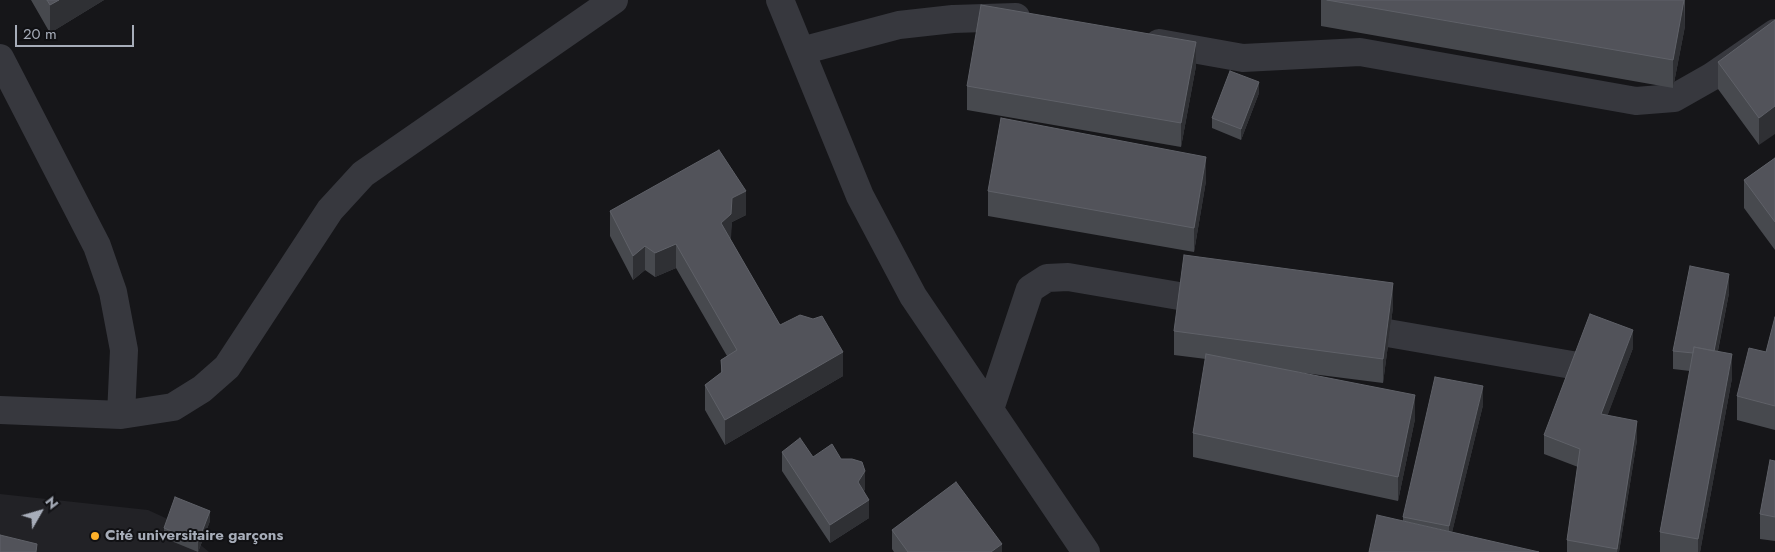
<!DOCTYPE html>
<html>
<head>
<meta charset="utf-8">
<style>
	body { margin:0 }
	#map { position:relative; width:1775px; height:552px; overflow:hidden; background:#161619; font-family:Jost,sans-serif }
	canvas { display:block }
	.north { position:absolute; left:15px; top:487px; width:50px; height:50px; -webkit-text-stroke:4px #111114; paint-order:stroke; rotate:52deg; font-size:14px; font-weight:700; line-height:20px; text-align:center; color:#a7adb9 }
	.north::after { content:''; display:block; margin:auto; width:18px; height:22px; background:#a7adb9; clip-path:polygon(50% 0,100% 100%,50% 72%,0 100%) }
	.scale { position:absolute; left:15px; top:25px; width:119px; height:22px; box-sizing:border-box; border:2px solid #a7adb9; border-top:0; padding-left:6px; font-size:15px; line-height:18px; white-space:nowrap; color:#a7adb9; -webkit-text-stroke:4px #111114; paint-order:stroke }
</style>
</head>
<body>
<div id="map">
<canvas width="1775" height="552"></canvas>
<div class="north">N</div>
<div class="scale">20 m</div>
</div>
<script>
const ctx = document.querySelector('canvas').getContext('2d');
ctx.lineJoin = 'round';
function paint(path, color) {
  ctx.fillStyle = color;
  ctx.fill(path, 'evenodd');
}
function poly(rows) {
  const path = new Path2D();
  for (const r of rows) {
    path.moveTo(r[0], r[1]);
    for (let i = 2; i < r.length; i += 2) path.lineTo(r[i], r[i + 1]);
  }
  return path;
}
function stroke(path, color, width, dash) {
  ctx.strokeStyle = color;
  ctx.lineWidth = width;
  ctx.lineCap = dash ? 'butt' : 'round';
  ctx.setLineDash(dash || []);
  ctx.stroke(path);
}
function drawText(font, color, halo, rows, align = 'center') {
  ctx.font = font + ' Jost,sans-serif';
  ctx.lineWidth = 4;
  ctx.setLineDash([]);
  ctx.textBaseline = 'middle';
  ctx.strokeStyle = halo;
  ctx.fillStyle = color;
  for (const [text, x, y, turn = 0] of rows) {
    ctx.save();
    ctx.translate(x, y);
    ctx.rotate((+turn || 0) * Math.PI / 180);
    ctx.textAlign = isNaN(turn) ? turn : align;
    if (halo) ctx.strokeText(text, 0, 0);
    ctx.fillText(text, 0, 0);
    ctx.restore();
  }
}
paint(poly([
	[0,494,148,510,172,521,209,552,0,552]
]), '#222226');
stroke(poly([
	[780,0,860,196,913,296,1086,552],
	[1159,43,1243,58,1360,52,1636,101,1674,98,1711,77,1775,33],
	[801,51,899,25,953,19,1016,17],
	[0,58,97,246,113,292,124,350,121,415],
	[1353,327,1595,369],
	[990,409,1030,289,1047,278,1068,277,1214,302],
	[0,410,121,415,173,407,202,389,227,367,330,210,363,174,614,0]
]), '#37383e', 28);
paint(poly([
	[31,0,104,0,50,33],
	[1321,0,1685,0,1685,26,1673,88,1321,26],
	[1775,20,1759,145,1718,89,1718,62],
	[1196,66,1181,147,967,110,967,86],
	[1259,93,1241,140,1212,128,1212,118],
	[1775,158,1775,250,1744,208,1744,180],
	[1206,181,1194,252,988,216,988,191],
	[610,211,746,215,732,222,730,239,780,325,843,376,725,445,705,410,705,385,721,373,721,360,727,356,676,268,655,277,645,270,633,280,610,236],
	[1729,293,1718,351,1732,378,1700,552,1660,552,1660,532,1690,371,1673,369,1673,351],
	[1393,307,1383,383,1296,372,1415,419,1398,501,1193,457,1193,433,1206,359,1174,355,1174,331],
	[1775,317,1775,430,1737,420,1737,396,1766,352],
	[1633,348,1607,416,1637,440,1619,552,1567,552,1567,540,1578,467,1544,454,1544,435],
	[1483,405,1452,532,1403,521,1403,517],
	[782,452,813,457,841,459,865,489,864,491,869,518,830,543,782,471],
	[1775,461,1775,541,1760,539,1760,514],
	[210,521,198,552,164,538,164,528],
	[892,530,1002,552,894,552,892,549]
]), '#47494e');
paint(poly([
	[59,0,104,0,50,33,50,5],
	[1684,0,1685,26,1673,88,1673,60],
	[1196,42,1196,66,1181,147,1181,123],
	[1259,82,1259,93,1241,140,1241,129],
	[1775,106,1775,134,1759,145,1759,118],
	[1206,157,1206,181,1194,252,1194,228],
	[746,191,746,215,732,222,731,238,721,247,721,223,732,198],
	[676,244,676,268,655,277,655,253],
	[645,246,645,270,633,280,633,256],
	[1729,274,1729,293,1713,375,1713,356],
	[1393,283,1393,307,1383,383,1383,359],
	[1633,330,1633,348,1601,433,1601,414],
	[843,352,843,376,725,445,725,420],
	[1732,354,1732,378,1700,552,1698,552,1698,539],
	[1483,386,1483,405,1449,545,1449,526],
	[1415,395,1415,419,1398,501,1398,477],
	[1637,421,1637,440,1619,552,1617,552],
	[865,471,865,489,858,500,858,482],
	[869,500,869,518,830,543,830,525],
	[210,511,210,521,198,552,198,542],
	[1002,544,1002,552,991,552]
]), '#2f3034');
const building = poly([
	[47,0,59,0,50,5,47,0],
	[1327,0,1684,0,1673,60,1327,0],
	[981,5,1196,42,1181,123,967,86,981,5],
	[1775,20,1775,106,1759,118,1718,62,1775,20],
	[1230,71,1259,82,1241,129,1212,118,1230,71],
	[1001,118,1206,157,1194,228,988,191,1001,118],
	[719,150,746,191,732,198,731,214,721,223,780,325,800,315,813,319,822,316,843,352,725,420,705,385,722,372,721,360,737,350,676,244,655,253,645,246,633,256,610,211,719,150],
	[1775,158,1775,222,1744,180,1775,158],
	[1184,255,1393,283,1383,359,1174,331,1184,255],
	[1690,266,1729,274,1714,351,1694,347,1693,353,1673,351,1690,266],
	[1590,314,1633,330,1601,414,1637,421,1617,549,1567,540,1580,449,1544,435,1590,314],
	[1775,317,1775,406,1737,396,1749,348,1766,352,1775,317],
	[1694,347,1732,354,1698,539,1660,532,1694,347],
	[1206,354,1415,395,1398,477,1193,433,1206,354],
	[1435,377,1483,386,1449,526,1403,517,1435,377],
	[800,438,813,457,832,444,841,459,852,459,862,462,865,471,858,482,869,500,830,525,782,452,800,438],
	[1770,460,1775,461,1775,517,1760,514,1770,460],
	[956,482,1002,544,991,552,908,552,892,530,956,482],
	[175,497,210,511,198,542,164,528,175,497],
	[1377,515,1539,552,1369,552,1377,515],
	[0,535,37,544,36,552,0,552,0,535]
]);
paint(building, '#52535a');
stroke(building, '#5f6168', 1);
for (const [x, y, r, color] of [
	[95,536,5,"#feb029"]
]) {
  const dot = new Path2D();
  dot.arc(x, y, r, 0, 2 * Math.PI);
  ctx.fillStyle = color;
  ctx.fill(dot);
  stroke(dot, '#111114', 2);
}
drawText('bold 15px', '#a7adb9', '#111114', [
	["Cité universitaire garçons",105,536]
], 'left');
</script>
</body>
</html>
